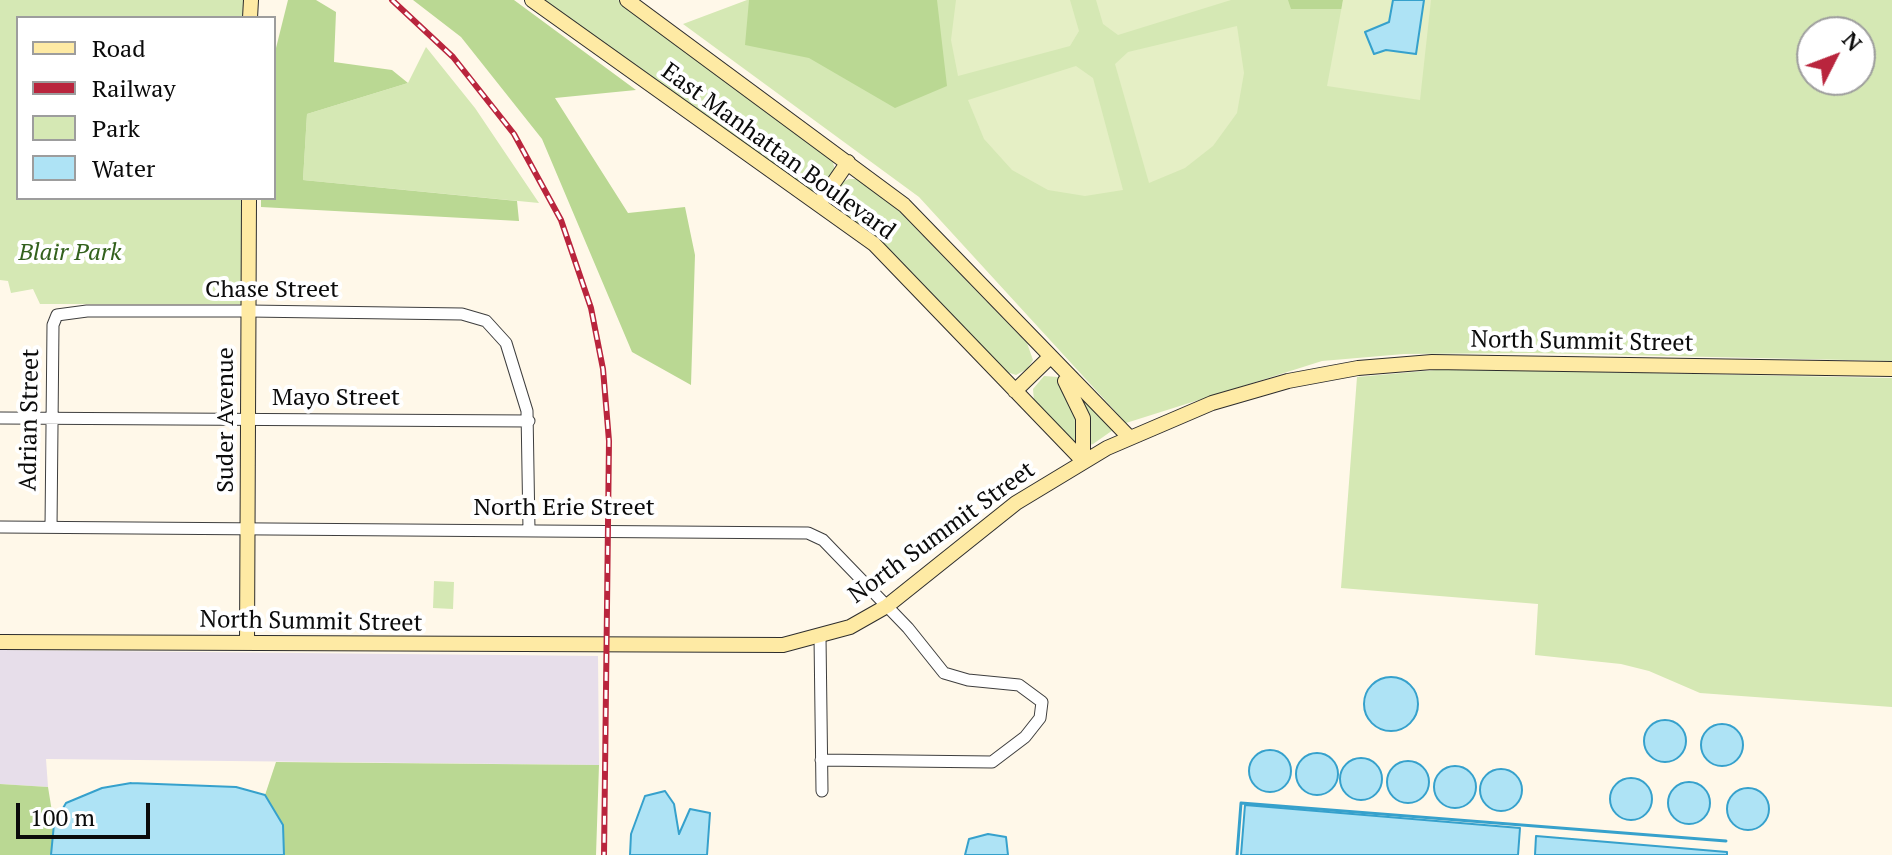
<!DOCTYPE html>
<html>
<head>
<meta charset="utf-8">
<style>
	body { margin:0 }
	#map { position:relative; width:1892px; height:855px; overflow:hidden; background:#fff8e9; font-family:"PT Serif",serif }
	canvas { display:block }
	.legend { position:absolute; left:16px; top:16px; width:260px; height:184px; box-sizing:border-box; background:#fff; border:2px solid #9d9d9d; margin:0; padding:10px 14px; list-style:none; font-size:24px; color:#0b0b0b }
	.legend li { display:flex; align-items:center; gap:16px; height:40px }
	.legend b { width:40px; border:2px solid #9d9d9d }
	.north { position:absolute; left:1796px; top:16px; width:80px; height:80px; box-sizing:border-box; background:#fff; border:2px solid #9d9d9d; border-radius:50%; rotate:48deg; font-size:22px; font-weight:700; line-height:32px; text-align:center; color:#0b0b0b }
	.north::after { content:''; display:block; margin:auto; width:28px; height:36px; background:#b9253d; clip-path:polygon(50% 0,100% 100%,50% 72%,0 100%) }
	.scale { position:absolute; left:16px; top:803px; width:134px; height:36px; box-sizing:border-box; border:4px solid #0b0b0b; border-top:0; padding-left:10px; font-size:24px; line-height:28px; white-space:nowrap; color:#0b0b0b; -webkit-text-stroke:6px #fff; paint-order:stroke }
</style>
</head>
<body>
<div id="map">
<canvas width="1892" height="855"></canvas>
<ul class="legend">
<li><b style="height:10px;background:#feeaa4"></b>Road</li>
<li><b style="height:10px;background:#b9253d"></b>Railway</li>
<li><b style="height:22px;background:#d5e8b4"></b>Park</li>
<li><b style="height:22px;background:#aee3f5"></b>Water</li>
</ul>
<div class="north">N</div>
<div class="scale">100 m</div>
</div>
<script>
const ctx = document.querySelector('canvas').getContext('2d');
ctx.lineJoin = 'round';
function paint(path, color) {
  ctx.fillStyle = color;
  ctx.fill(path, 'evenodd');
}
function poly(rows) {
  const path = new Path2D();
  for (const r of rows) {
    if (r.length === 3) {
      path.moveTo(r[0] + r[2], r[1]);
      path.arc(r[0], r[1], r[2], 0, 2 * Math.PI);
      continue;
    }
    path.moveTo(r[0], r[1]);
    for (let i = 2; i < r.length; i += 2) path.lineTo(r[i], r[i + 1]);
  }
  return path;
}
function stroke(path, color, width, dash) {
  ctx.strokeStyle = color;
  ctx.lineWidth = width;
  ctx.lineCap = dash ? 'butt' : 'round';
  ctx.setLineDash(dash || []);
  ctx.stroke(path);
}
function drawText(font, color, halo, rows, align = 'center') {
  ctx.font = font + ' "PT Serif",serif';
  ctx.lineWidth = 8;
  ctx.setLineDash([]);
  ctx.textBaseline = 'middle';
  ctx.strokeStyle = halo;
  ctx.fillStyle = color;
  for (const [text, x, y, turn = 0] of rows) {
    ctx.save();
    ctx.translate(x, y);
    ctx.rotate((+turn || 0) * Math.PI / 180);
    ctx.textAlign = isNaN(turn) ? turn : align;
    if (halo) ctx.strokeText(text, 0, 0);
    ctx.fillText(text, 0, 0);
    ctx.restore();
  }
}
paint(poly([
	[0,650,598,656,599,765,46,759,48,787,0,784]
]), '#e7deea');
paint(poly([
	[0,0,251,0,250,18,18,18,18,198,242,198,241,304,40,304,33,289,11,293,8,281,0,280],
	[541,0,618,0,832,158,835,171,824,187,813,193],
	[747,0,1892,0,1892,361,1532,353,1404,354,1322,361,1126,423,919,197,683,24],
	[1812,32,1860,32,1860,80,1812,80],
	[426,47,475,108,539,203,303,180,307,114,408,83],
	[849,179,859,179,893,205,1027,343,1033,360,1027,369,1016,375,1004,371,875,237,841,212,834,194,840,183],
	[1447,369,1892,378,1892,707,1700,693,1649,671,1621,664,1535,655,1538,604,1341,588,1357,377],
	[1044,376,1058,377,1071,396,1075,406,1078,447,1034,401,1033,389],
	[1078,391,1113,430,1093,444,1090,445],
	[434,581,454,582,453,609,433,608]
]), '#d5e8b4');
paint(poly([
	[288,0,316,0,336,12,334,62,392,70,408,83,307,114,303,180,517,201,519,221,261,207,261,198,274,198,274,56],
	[413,0,514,0,636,90,555,98,628,213,685,207,695,255,691,385,632,352,542,139,461,37],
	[749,0,937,0,947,86,895,108,809,58,745,45],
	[1288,0,1343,0,1342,9,1291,9],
	[276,762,599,765,596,855,284,855,283,825,265,795],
	[0,784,48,787,54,824,51,855,0,855]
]), '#bad893');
paint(poly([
	[956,0,1070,0,1079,31,1070,46,958,76,951,40],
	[1096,0,1231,0,1118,35,1103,24],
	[1343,0,1431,0,1420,100,1327,86],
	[1237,26,1244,73,1237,113,1213,146,1185,168,1149,183,1115,64,1128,52],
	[1076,66,1093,78,1123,190,1085,196,1048,190,1012,170,984,139,968,100]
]), '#e5efc5');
const water = poly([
	[1393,0,1424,0,1416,54,1386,50,1374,54,1365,32,1389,22,1393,0],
	[1391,704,27],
	[1665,741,21],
	[1722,745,21],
	[1270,771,21],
	[1317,774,21],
	[1361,779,21],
	[1408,782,21],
	[1455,787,21],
	[1501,790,21],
	[1631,799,21],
	[1689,803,21],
	[131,783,236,787,265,795,283,825,284,855,51,855,54,824,66,803,102,788,131,783],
	[1748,809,21],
	[665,791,674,804,679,834,690,809,710,813,707,855,630,855,631,834,645,796,665,791],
	[1245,805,1520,828,1518,855,1241,855,1245,805],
	[988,834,1006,837,1008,855,965,855,969,839,988,834],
	[1536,836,1727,852,1727,855,1535,855,1536,836]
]);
paint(water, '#aee3f5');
stroke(water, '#36a1cc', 2);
stroke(poly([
	[1237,855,1241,803,1726,841]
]), '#36a1cc', 3);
const street = poly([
	[0,418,529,421],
	[0,527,808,533,823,540,908,628,944,673,968,680,1019,685,1042,702,1040,718,1025,737,992,762,821,760],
	[51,527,53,325,57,315,87,311,249,311,462,314,486,321,506,343,527,411,529,530],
	[820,637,822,791]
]);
const secondary = poly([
	[532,0,874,244,1083,461],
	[627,0,904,205,1129,437],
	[250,18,251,0],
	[819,204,848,162],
	[1065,381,1083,418,1083,461],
	[1015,391,1049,358],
	[0,642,783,645,850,627,887,606,1016,503,1107,448,1212,403,1288,381,1358,368,1432,362,1892,369],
	[247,643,249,198]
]);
stroke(street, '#3e3e3e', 13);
stroke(secondary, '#2d2d2d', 16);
stroke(street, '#fff', 11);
stroke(secondary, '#feeaa4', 14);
const rail = poly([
	[392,0,453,57,514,134,561,220,591,308,603,369,609,441,604,855]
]);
stroke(rail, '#b9253d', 6);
stroke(rail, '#fff', 3, [9]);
drawText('24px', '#0b0b0b', '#fff', [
	["East Manhattan Boulevard",778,152,36],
	["Chase Street",272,290],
	["North Summit Street",1582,342,1],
	["Mayo Street",336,398],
	["Adrian Street",30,420,-89],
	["Suder Avenue",226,420,-90],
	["North Erie Street",564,508],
	["North Summit Street",942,533,-36],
	["North Summit Street",311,622,1]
]);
drawText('italic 24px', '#33611d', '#fff', [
	["Blair Park",70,253]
]);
</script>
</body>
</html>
